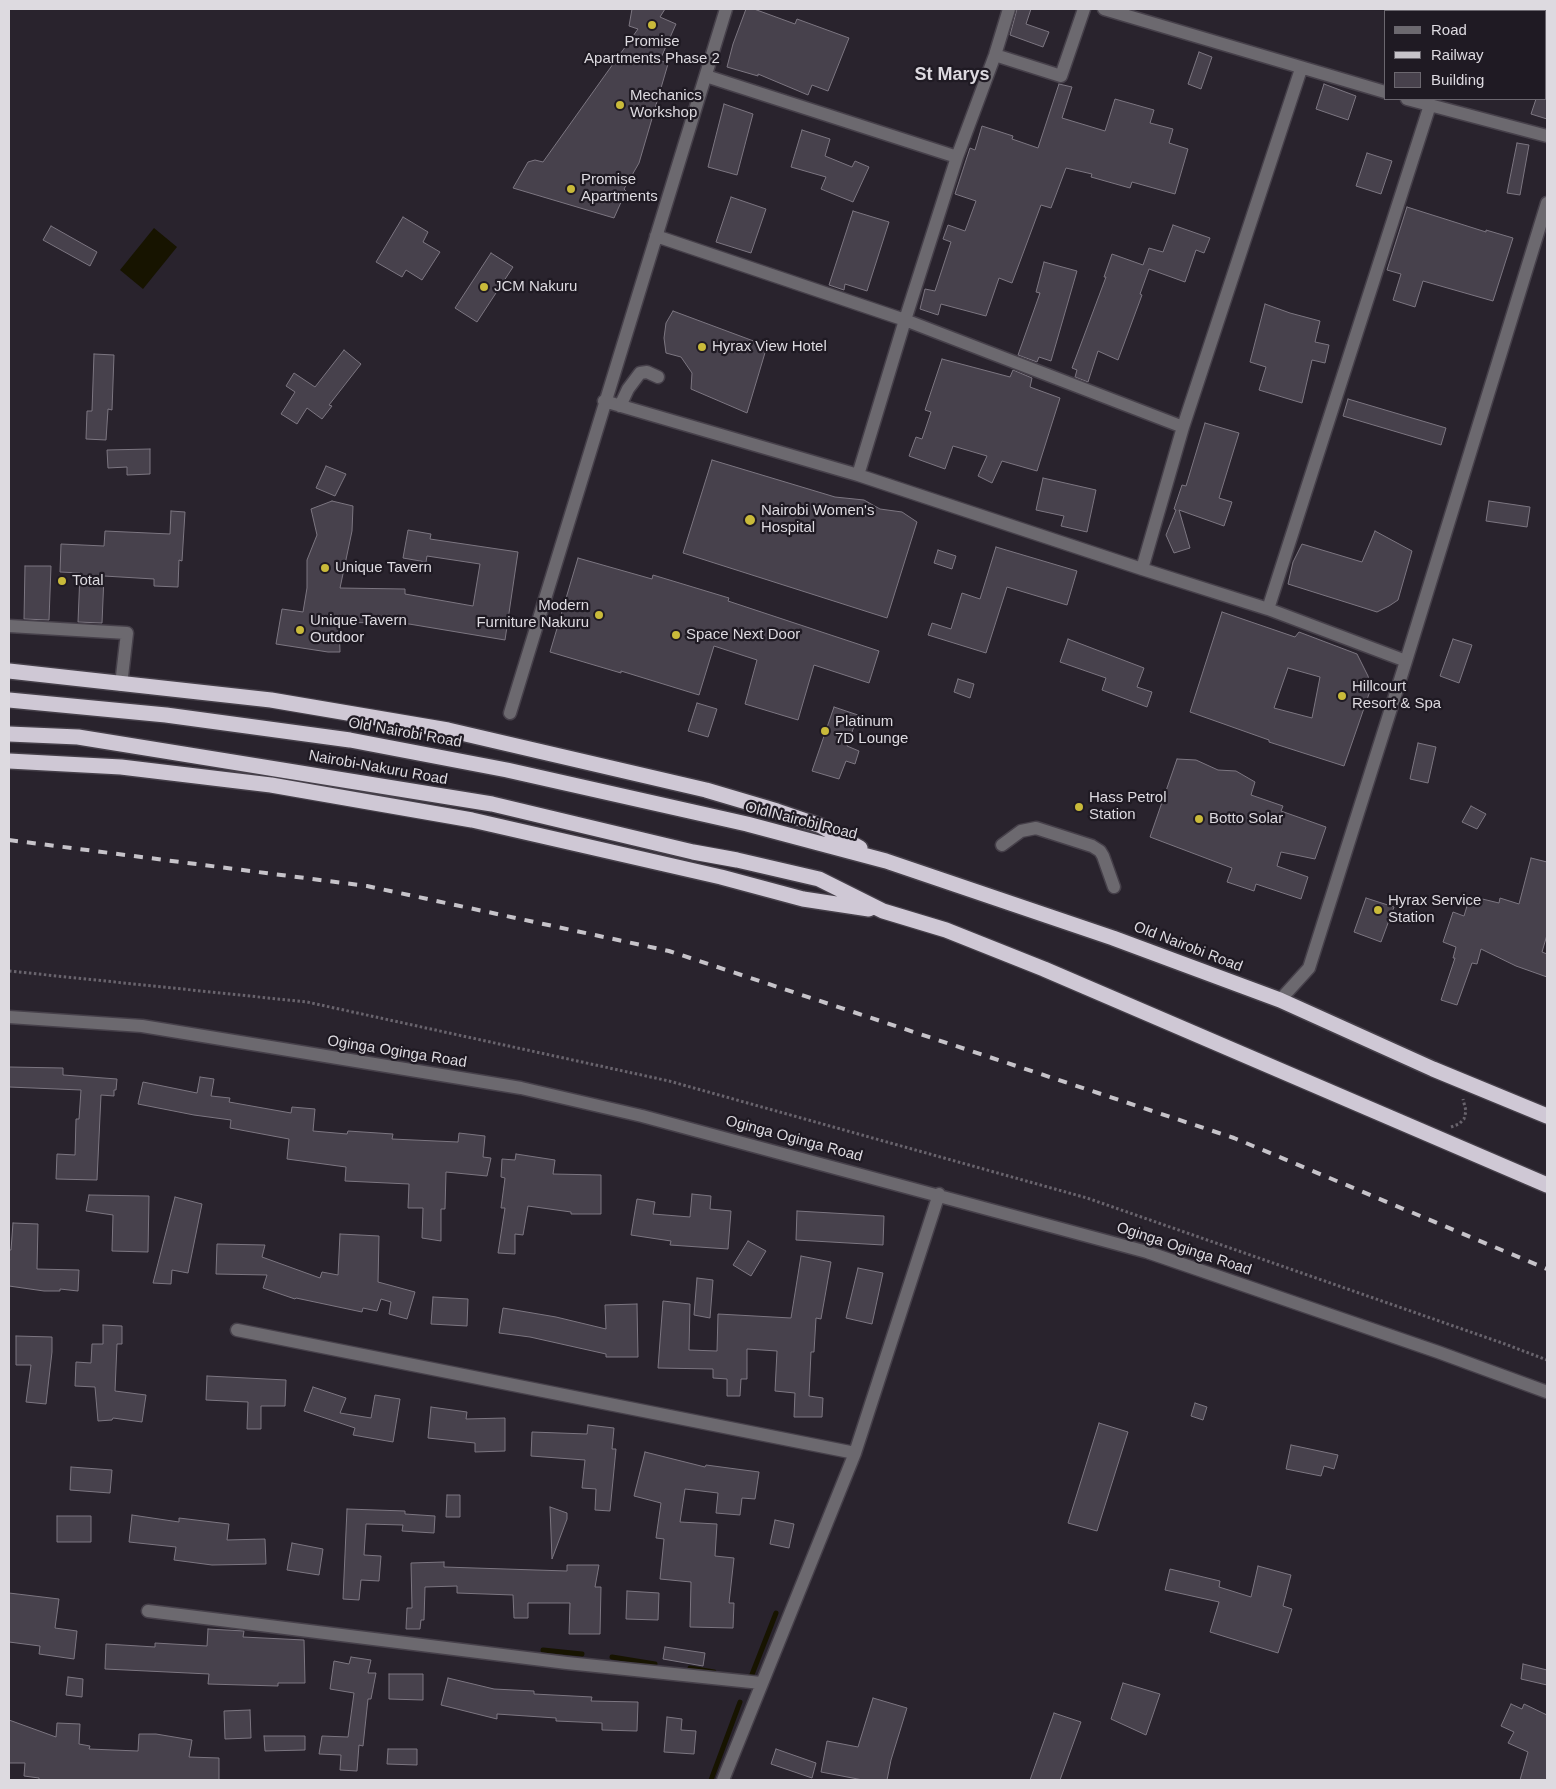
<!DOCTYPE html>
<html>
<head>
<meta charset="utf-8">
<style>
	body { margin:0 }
	#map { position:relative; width:1556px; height:1789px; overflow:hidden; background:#29232d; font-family:Arial,sans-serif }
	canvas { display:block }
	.frame { position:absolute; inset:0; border:10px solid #dddae0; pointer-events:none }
	.legend { position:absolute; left:1384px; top:10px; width:162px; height:90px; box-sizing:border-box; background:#1f1a23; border:1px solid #6b676f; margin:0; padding:6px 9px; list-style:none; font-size:15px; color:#dddae0 }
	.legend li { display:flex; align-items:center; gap:10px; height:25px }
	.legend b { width:25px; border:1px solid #6b676f }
</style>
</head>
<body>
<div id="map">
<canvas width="1556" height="1789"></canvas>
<div class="frame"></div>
<ul class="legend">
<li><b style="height:6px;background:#6c696f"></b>Road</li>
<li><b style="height:6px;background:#c6c3c9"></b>Railway</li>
<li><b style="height:14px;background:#47414c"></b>Building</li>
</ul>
</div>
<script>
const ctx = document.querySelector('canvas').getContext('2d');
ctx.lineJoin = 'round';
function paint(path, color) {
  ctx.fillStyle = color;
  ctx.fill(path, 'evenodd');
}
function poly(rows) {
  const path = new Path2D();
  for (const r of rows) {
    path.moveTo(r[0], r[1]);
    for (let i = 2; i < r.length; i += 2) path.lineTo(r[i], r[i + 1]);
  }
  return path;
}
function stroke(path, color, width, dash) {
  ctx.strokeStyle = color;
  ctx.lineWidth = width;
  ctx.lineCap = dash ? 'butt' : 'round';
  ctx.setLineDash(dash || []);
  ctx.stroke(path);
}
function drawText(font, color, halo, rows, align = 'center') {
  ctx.font = font + ' Arial,sans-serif';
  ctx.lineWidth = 4.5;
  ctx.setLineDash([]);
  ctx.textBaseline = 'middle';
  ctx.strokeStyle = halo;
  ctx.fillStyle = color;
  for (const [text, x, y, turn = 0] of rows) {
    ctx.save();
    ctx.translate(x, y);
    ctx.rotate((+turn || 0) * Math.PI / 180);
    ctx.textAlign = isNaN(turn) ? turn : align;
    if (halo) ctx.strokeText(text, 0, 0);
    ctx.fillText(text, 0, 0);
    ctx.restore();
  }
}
paint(poly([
	[154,228,177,247,143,289,120,270]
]), '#171400');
stroke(poly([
	[543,1650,582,1654],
	[612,1657,655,1664],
	[690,1668,714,1672],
	[747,1677,751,1677,776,1613],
	[711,1780,740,1702]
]), '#171400', 5);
const building = poly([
	[632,9,665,9,660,17,676,24,660,60,668,64,639,163,624,189,626,191,614,218,513,188,528,162,535,160,543,162,638,29,629,26,632,9],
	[746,9,754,9,795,24,797,19,849,38,828,91,812,85,808,95,758,74,758,76,727,67,733,44,746,9],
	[1017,9,1031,9,1026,24,1049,32,1043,47,1010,35,1017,9],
	[1199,52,1212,57,1201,89,1188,84,1199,52],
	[1545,73,1547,73,1547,119,1531,114,1536,99,1545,99,1545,73],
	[1059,84,1072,87,1062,118,1105,131,1115,99,1154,110,1150,123,1173,129,1169,143,1188,149,1175,194,1132,182,1130,188,1091,177,1092,174,1066,168,1051,208,1041,205,1012,283,999,278,986,316,941,304,938,315,920,309,925,289,935,291,951,242,943,239,948,225,965,231,976,201,955,194,970,148,975,150,982,126,1013,136,1012,139,1038,148,1059,84],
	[1324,84,1356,96,1348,120,1316,109,1324,84],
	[724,104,753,114,737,175,708,167,724,104],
	[802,130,830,139,825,156,852,167,855,161,869,167,853,202,821,189,826,177,791,167,802,130],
	[1517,143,1529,145,1520,195,1507,193,1517,143],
	[1367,153,1392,161,1381,194,1356,186,1367,153],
	[731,197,766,209,751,253,716,242,731,197],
	[1407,207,1486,232,1486,230,1513,238,1493,301,1423,281,1415,307,1393,300,1401,274,1387,270,1407,207],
	[853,211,889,222,867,291,845,284,844,290,829,285,853,211],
	[403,217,428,232,423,242,440,252,422,280,406,270,402,277,376,262,403,217],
	[1173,225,1210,238,1204,253,1196,250,1185,282,1149,269,1140,294,1142,295,1118,360,1098,351,1088,382,1075,377,1077,370,1072,368,1106,277,1104,277,1112,254,1143,265,1149,248,1163,252,1173,225],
	[51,226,97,252,90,266,43,240,51,226],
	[491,253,513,267,477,322,455,308,491,253],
	[1044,262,1077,271,1051,361,1039,357,1037,362,1018,355,1040,293,1036,292,1044,262],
	[1265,304,1290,313,1320,321,1315,342,1329,345,1325,363,1312,360,1302,403,1259,390,1266,367,1250,362,1265,304],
	[673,311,767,346,747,413,691,389,692,373,681,357,666,353,664,338,666,323,673,311],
	[344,350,361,364,329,405,332,406,322,419,307,408,297,424,281,414,295,392,286,386,294,373,315,387,344,350],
	[94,354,114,355,112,410,108,409,106,440,86,439,87,411,92,411,94,354],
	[942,359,1010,377,1013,370,1032,378,1030,387,1060,398,1037,471,1002,461,992,483,978,476,987,456,953,446,945,469,909,456,916,437,922,439,931,412,925,410,942,359],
	[1348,399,1446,428,1441,445,1343,416,1348,399],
	[1205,423,1239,433,1219,498,1232,502,1224,526,1179,510,1190,548,1174,553,1166,535,1176,510,1174,509,1182,485,1186,486,1205,423],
	[150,449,150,474,127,475,127,467,108,468,107,450,150,449],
	[712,460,835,497,864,500,880,509,902,512,917,522,887,618,683,553,712,460],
	[326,466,346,474,335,496,316,488,326,466],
	[1043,478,1096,490,1087,532,1061,526,1064,516,1036,510,1043,478],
	[332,501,353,506,352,531,340,588,405,589,405,594,473,606,480,564,427,556,426,562,403,558,408,530,431,534,430,539,518,552,505,640,409,624,339,622,340,652,328,652,276,644,282,609,303,612,307,588,307,560,317,535,311,509,332,501],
	[1489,501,1530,507,1527,527,1486,521,1489,501],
	[171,511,185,512,182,561,179,560,178,587,154,586,154,579,104,576,102,623,78,622,80,573,60,572,61,544,104,546,105,531,170,534,171,511],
	[1375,531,1412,551,1398,600,1389,606,1377,612,1288,584,1293,562,1302,544,1362,562,1375,531],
	[996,547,1077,571,1067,605,1007,587,986,653,928,635,932,623,951,629,962,593,980,599,996,547],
	[938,550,956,556,952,569,934,563,938,550],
	[578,558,652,579,653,575,729,598,728,601,879,651,869,683,814,665,798,720,745,704,757,660,714,646,699,695,621,671,621,673,550,652,578,558],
	[25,566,51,566,49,620,24,619,25,566],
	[1222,612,1295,637,1299,632,1357,654,1368,676,1371,688,1344,766,1269,742,1269,740,1190,712,1222,612],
	[1288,668,1320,677,1312,718,1274,708,1288,668],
	[1068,639,1144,668,1137,687,1152,692,1147,707,1102,690,1106,678,1060,662,1068,639],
	[1453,639,1472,645,1459,683,1440,676,1453,639],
	[958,679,974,684,970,698,954,692,958,679],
	[697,703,717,709,708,737,688,731,697,703],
	[834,707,858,715,847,746,859,751,855,764,846,761,839,779,812,771,834,707],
	[1418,743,1436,747,1428,783,1410,779,1418,743],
	[1177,759,1196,760,1218,770,1236,771,1255,782,1251,795,1283,806,1281,811,1326,827,1315,859,1281,852,1277,866,1308,877,1301,899,1256,884,1254,891,1227,882,1232,868,1150,837,1177,759],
	[1471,806,1486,814,1477,829,1462,822,1471,806],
	[1531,858,1547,862,1547,935,1542,952,1547,954,1547,977,1516,966,1481,949,1477,964,1472,963,1457,1005,1441,1000,1455,958,1453,958,1456,947,1443,942,1453,912,1464,916,1470,896,1499,903,1500,898,1519,904,1531,858],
	[1366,898,1394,907,1381,942,1354,932,1366,898],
	[9,1067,63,1068,63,1075,117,1079,116,1090,114,1090,114,1096,101,1095,97,1180,56,1179,57,1154,75,1155,76,1119,79,1119,81,1090,9,1087,9,1067],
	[200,1077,214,1079,211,1096,230,1098,229,1102,291,1113,292,1107,315,1109,313,1131,347,1134,348,1131,393,1134,392,1139,458,1142,459,1133,485,1136,483,1157,491,1158,487,1176,446,1172,445,1209,441,1209,441,1241,422,1238,423,1208,408,1208,409,1184,345,1181,346,1167,287,1159,289,1139,230,1128,231,1120,194,1115,138,1104,143,1082,197,1093,200,1077],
	[516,1154,555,1160,553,1174,601,1175,601,1214,571,1214,571,1212,528,1206,523,1235,515,1234,515,1254,498,1253,505,1208,501,1208,505,1178,501,1177,502,1159,515,1160,516,1154],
	[692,1194,711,1196,710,1209,731,1211,728,1249,670,1245,671,1241,631,1235,637,1199,655,1202,653,1214,690,1217,692,1194],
	[89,1195,149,1196,148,1252,112,1251,113,1215,86,1211,89,1195],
	[175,1197,202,1204,188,1273,172,1270,171,1284,153,1283,175,1197],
	[797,1211,884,1216,883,1245,796,1240,797,1211],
	[13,1223,38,1224,37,1269,79,1270,78,1291,60,1289,60,1291,44,1291,9,1286,9,1250,11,1250,13,1223],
	[340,1234,379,1236,378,1282,415,1292,407,1319,389,1314,391,1302,381,1299,377,1311,363,1308,362,1312,296,1298,295,1299,263,1288,267,1275,216,1274,217,1244,265,1245,262,1257,320,1278,322,1272,338,1275,340,1234],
	[748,1241,766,1251,751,1276,733,1265,748,1241],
	[801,1256,831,1262,821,1319,816,1318,814,1352,811,1352,809,1396,823,1398,822,1417,794,1417,795,1393,775,1391,777,1351,747,1349,747,1379,741,1379,740,1396,727,1396,727,1379,713,1378,713,1369,658,1368,663,1301,690,1304,689,1350,717,1351,718,1314,791,1318,801,1256],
	[858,1268,883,1273,872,1324,846,1318,858,1268],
	[697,1278,713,1280,710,1318,694,1315,697,1278],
	[433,1297,468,1299,467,1326,431,1324,433,1297],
	[637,1304,638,1357,606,1357,606,1354,530,1337,499,1333,503,1308,556,1317,606,1329,605,1305,637,1304],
	[103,1325,122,1326,122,1344,117,1344,115,1391,146,1395,142,1422,113,1418,112,1420,98,1421,95,1387,75,1386,76,1362,91,1363,92,1344,103,1344,103,1325],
	[16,1336,52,1337,52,1352,46,1404,26,1402,31,1365,16,1365,16,1336],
	[207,1376,286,1380,285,1406,261,1406,261,1429,247,1429,248,1402,206,1400,207,1376],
	[313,1387,346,1398,340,1413,371,1418,375,1395,400,1399,393,1442,353,1435,355,1428,304,1411,313,1387],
	[1195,1403,1207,1407,1203,1420,1191,1416,1195,1403],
	[431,1407,467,1412,466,1419,505,1418,505,1451,475,1452,475,1443,428,1438,431,1407],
	[1099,1423,1128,1432,1097,1531,1068,1523,1099,1423],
	[588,1425,614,1428,612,1449,616,1449,610,1511,595,1510,596,1489,582,1488,585,1460,531,1456,532,1432,587,1434,588,1425],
	[1291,1445,1338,1455,1334,1469,1324,1466,1321,1476,1286,1469,1291,1445],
	[645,1452,705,1467,706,1465,759,1472,755,1499,742,1498,740,1515,716,1513,718,1493,685,1489,680,1522,717,1524,715,1556,734,1558,729,1603,734,1603,733,1628,690,1627,691,1582,660,1579,664,1539,656,1538,661,1503,634,1496,645,1452],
	[71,1467,112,1470,110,1493,70,1490,71,1467],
	[447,1495,460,1495,460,1517,446,1517,447,1495],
	[550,1507,567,1513,567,1519,552,1559,550,1507],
	[347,1509,405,1511,405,1514,435,1516,434,1533,402,1531,403,1525,366,1524,364,1555,381,1556,379,1581,361,1580,359,1600,343,1599,347,1509],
	[132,1515,179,1522,179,1518,229,1524,227,1540,265,1539,266,1564,212,1565,174,1560,176,1547,129,1542,132,1515],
	[57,1516,91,1516,91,1542,57,1542,57,1516],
	[775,1520,794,1524,789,1548,770,1544,775,1520],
	[292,1543,323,1549,319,1575,287,1570,292,1543],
	[444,1562,444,1567,567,1571,567,1565,599,1565,595,1587,601,1587,600,1634,569,1634,570,1603,528,1603,528,1618,514,1618,513,1595,457,1593,457,1586,425,1587,424,1620,421,1620,420,1629,406,1629,407,1608,412,1608,411,1563,444,1562],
	[1258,1566,1291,1575,1283,1606,1292,1609,1278,1653,1210,1632,1219,1602,1165,1590,1170,1569,1220,1581,1219,1587,1251,1597,1258,1566],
	[627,1591,659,1593,658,1620,626,1619,627,1591],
	[9,1593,59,1599,55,1628,77,1631,74,1659,39,1654,40,1646,9,1642,9,1593],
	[208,1629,244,1631,243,1637,304,1640,305,1683,278,1683,278,1686,208,1684,209,1674,105,1669,106,1644,155,1647,155,1643,207,1646,208,1629],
	[665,1647,705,1653,703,1666,663,1659,665,1647],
	[351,1657,371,1660,368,1673,376,1673,371,1699,368,1699,363,1746,359,1745,357,1771,340,1770,341,1755,319,1754,322,1736,348,1737,354,1693,330,1689,334,1661,349,1664,351,1657],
	[1523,1664,1547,1670,1547,1685,1521,1679,1523,1664],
	[389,1674,423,1674,423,1700,389,1699,389,1674],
	[68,1677,83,1679,82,1697,66,1695,68,1677],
	[448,1678,494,1689,534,1691,534,1694,592,1697,591,1701,638,1702,637,1731,602,1730,602,1723,556,1721,556,1718,497,1714,497,1719,441,1705,448,1678],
	[1123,1683,1160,1694,1146,1735,1111,1719,1123,1683],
	[873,1698,907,1708,891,1760,887,1780,863,1780,821,1772,827,1741,858,1747,873,1698],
	[1511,1704,1522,1709,1524,1704,1547,1715,1547,1780,1520,1780,1528,1752,1508,1743,1514,1732,1501,1726,1511,1704],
	[250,1710,251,1738,225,1739,224,1711,250,1710],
	[1054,1713,1081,1722,1060,1780,1030,1780,1054,1713],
	[667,1717,682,1719,681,1730,696,1731,694,1754,664,1752,667,1717],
	[9,1720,56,1737,57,1723,80,1724,79,1744,90,1746,89,1749,138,1751,139,1734,156,1734,192,1740,189,1757,219,1758,219,1780,39,1780,39,1778,24,1776,25,1763,9,1763,9,1720],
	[264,1736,305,1736,305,1750,265,1751,264,1736],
	[388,1749,417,1749,417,1765,387,1764,388,1749],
	[776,1749,816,1763,812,1778,771,1764,776,1749]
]);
paint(building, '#47414c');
stroke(building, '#7c7681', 1);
const minor = poly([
	[1104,9,1385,92],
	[995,55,1061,76,1084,9],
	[706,76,957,157],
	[1407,99,1547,136],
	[656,236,905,320,1183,427],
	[604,401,858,475,1142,569,1268,609,1406,661],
	[620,406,628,389,640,373,647,372,658,377],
	[858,475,905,320,957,157,995,55,1009,9],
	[1142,569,1183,427,1301,69],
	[1268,609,1430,105],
	[9,626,127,633,121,685],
	[510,713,726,9],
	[1002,845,1021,831,1036,828,1092,846,1100,851,1103,856,1114,887],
	[1280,1000,1309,968,1406,661,1547,203],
	[9,1017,142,1026,521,1088,642,1116,1147,1252,1438,1352,1547,1392],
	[237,1330,855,1453],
	[148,1611,567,1663,761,1683],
	[723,1780,855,1453,939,1194]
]);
const highway = poly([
	[9,671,271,700,448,730,706,790,777,811,821,826,860,848],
	[9,700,166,715,350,740,507,770,747,824,886,861,1113,938,1280,1000,1433,1069,1547,1116],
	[9,734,78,737,492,804,693,852,737,860,819,879,883,911,946,930,1044,969,1547,1185],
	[9,761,121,767,271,785,472,820,721,877,803,899,869,909]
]);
stroke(minor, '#46404a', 15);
stroke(highway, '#46404a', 18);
stroke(poly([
	[9,971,307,1002,669,1081,1087,1198,1505,1344,1547,1360],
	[1451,1127,1459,1124,1464,1119,1466,1111,1463,1099]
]), '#69646d', 3, [2.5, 2.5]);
stroke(minor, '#6c696f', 12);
stroke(highway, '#cfc8d5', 15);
stroke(poly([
	[9,840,367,886,669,951,1234,1138,1547,1269]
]), '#c6c3c9', 4, [9, 9]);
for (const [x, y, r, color] of [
	[652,25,5,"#c9ba3a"],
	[620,105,5,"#c9ba3a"],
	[571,189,5,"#c9ba3a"],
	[484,287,5,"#c9ba3a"],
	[702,347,5,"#c9ba3a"],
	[750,520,6,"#c9ba3a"],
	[325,568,5,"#c9ba3a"],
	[62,581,5,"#c9ba3a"],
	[599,615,5,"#c9ba3a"],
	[300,630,5,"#c9ba3a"],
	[676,635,5,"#c9ba3a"],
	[1342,696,5,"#c9ba3a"],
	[825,731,5,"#c9ba3a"],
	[1079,807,5,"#c9ba3a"],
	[1199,819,5,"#c9ba3a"],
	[1378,910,5,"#c9ba3a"]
]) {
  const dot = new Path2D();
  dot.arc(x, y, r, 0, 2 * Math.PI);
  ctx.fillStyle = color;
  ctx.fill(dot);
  stroke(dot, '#1f1a23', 2);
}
drawText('15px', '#dddae0', '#1f1a23', [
	["Promise",652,42,"center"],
	["Apartments Phase 2",652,59,"center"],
	["Mechanics",630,96],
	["Workshop",630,113],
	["Promise",581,180],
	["Apartments",581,197],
	["JCM Nakuru",494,287],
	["Hyrax View Hotel",712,347],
	["Nairobi Women's",761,511],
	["Hospital",761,528],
	["Unique Tavern",335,568],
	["Total",72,581],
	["Modern",589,606,"right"],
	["Furniture Nakuru",589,623,"right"],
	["Unique Tavern",310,621],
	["Outdoor",310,638],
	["Space Next Door",686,635],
	["Hillcourt",1352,687],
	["Resort & Spa",1352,704],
	["Platinum",835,722],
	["7D Lounge",835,739],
	["Hass Petrol",1089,798],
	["Station",1089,815],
	["Botto Solar",1209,819],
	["Hyrax Service",1388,901],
	["Station",1388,918]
], 'left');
drawText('15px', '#dddae0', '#1f1a23', [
	["Old Nairobi Road",405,733,10],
	["Nairobi-Nakuru Road",378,768,10],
	["Old Nairobi Road",801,821,14],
	["Old Nairobi Road",1188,947,21],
	["Oginga Oginga Road",397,1052,9],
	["Oginga Oginga Road",794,1139,15],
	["Oginga Oginga Road",1184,1249,18]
]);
drawText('bold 18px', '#dddae0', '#1f1a23', [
	["St Marys",952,75]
]);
</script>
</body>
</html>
